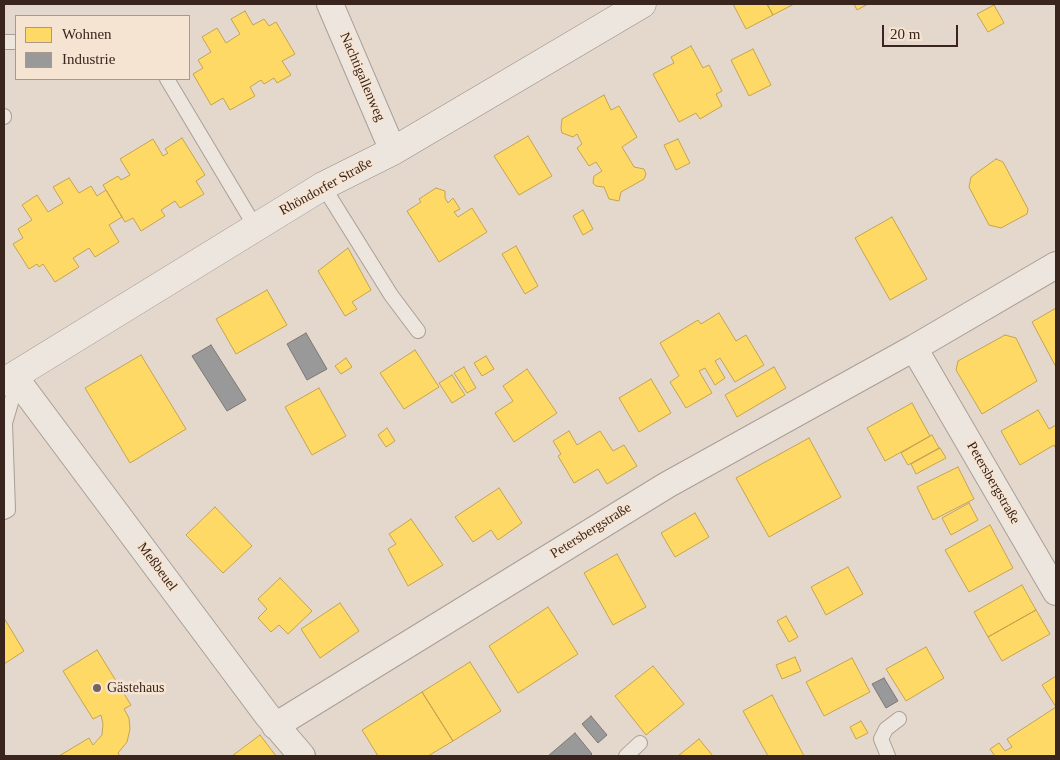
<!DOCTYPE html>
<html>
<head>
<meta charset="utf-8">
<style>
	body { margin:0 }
	#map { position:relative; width:1060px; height:760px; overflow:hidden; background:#e4d8cc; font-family:"Times New Roman",serif }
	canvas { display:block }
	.frame { position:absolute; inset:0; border:5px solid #39251d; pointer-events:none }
	.legend { position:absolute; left:15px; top:15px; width:175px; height:65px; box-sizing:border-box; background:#f6e4d2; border:1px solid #aa988a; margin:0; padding:6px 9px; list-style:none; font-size:15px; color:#39251d }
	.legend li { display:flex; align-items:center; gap:10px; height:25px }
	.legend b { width:25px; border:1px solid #aa988a }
	.scale { position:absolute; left:882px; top:25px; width:76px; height:22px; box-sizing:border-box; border:2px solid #39251d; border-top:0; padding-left:6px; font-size:15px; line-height:18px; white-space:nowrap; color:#39251d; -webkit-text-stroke:4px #f6e4d2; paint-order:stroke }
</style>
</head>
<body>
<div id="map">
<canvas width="1060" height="760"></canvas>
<div class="frame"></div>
<ul class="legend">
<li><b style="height:14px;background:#ffd966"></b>Wohnen</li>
<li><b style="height:14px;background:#999"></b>Industrie</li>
</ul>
<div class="scale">20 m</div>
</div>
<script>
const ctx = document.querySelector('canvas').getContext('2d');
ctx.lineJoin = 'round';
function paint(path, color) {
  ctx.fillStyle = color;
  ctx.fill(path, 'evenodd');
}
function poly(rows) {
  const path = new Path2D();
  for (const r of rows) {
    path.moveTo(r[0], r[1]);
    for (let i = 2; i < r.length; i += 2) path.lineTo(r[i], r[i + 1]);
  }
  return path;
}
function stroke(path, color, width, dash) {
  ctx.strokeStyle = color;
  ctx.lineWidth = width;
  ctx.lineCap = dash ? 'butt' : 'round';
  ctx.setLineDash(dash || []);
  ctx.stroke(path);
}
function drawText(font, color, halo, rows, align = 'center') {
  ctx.font = font + ' "Times New Roman",serif';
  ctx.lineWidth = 5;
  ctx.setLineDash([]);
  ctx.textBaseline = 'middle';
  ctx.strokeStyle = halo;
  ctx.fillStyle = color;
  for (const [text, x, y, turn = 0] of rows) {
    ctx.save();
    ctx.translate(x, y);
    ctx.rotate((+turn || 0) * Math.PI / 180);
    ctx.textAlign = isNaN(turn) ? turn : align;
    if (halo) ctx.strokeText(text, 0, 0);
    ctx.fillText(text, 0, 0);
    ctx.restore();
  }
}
const homes = poly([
	[733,4,767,4,773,15,746,29,733,4],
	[767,4,794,4,773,15,767,4],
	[854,4,868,4,857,10,854,4],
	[994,5,1004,23,988,32,977,14,994,5],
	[245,11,253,25,264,19,269,26,276,22,295,54,282,61,291,75,277,83,274,78,264,84,261,80,250,87,255,96,230,110,223,98,211,105,193,74,203,68,198,60,211,52,202,37,217,28,226,43,240,34,231,19,245,11],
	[691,46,703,68,709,65,722,91,716,94,722,106,700,119,696,113,679,122,653,74,674,63,671,57,691,46],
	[753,49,771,85,749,96,731,60,753,49],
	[604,95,611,110,619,106,637,137,622,147,634,167,644,169,646,174,644,179,621,192,619,201,609,199,604,187,596,186,593,183,594,176,602,171,596,162,589,166,577,148,582,144,577,134,573,137,562,133,561,128,562,119,604,95],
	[528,136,552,176,519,195,494,156,528,136],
	[182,138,205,175,196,181,204,194,180,208,175,201,161,210,165,216,141,231,133,218,125,222,103,185,118,176,121,180,130,175,120,159,153,139,163,156,168,153,165,149,182,138],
	[678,139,690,163,676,170,664,145,678,139],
	[996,159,1003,162,1028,209,1027,214,1001,228,989,225,969,187,971,177,996,159],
	[69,178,79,193,91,186,97,196,106,190,122,217,109,225,119,242,95,257,89,248,73,258,79,267,55,282,43,264,39,267,37,264,29,269,13,244,23,238,18,229,32,220,22,205,37,195,48,212,63,203,53,187,69,178],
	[436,188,445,191,445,198,448,203,453,198,460,209,454,212,458,217,472,208,487,232,439,262,407,211,421,202,419,199,436,188],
	[583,210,593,229,583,235,573,216,583,210],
	[892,217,927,279,890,300,855,238,892,217],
	[516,246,538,286,525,294,502,254,516,246],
	[348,248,371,290,352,302,357,309,345,316,318,271,348,248],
	[267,290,287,325,236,354,216,319,267,290],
	[1056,308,1056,367,1032,322,1056,308],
	[719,313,736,341,746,335,764,365,735,382,720,358,715,361,725,378,715,385,705,368,699,371,712,393,686,408,670,382,679,376,660,343,698,320,701,324,719,313],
	[1005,335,1016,338,1037,381,982,414,956,370,958,361,1005,335],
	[415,350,439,387,404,409,380,373,415,350],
	[141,355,186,429,130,463,85,388,141,355],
	[486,356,494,369,482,376,474,363,486,356],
	[346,358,352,367,341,374,335,366,346,358],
	[464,367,476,388,467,393,454,373,464,367],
	[774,367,786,388,737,417,725,395,774,367],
	[527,369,557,413,514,442,495,413,513,401,503,386,527,369],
	[452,375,465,395,452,403,439,383,452,375],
	[651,379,671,413,639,432,619,398,651,379],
	[319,388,346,436,312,455,285,407,319,388],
	[912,403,930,436,885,461,867,428,912,403],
	[1038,410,1049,429,1056,425,1056,449,1054,445,1020,465,1001,431,1038,410],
	[387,428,395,441,386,447,378,435,387,428],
	[569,431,577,445,600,431,613,451,624,445,637,466,607,484,598,469,574,483,558,456,561,454,553,441,569,431],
	[932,435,939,448,908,465,901,453,932,435],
	[809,438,841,497,769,537,736,478,809,438],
	[940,448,946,458,916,474,911,464,940,448],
	[958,467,974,499,933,520,917,487,958,467],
	[499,488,522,523,498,540,491,530,473,542,455,517,499,488],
	[969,503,978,520,951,535,942,518,969,503],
	[215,507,252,546,223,573,186,535,215,507],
	[695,513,709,537,675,557,661,533,695,513],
	[411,519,443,565,408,586,388,549,396,544,389,534,411,519],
	[990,525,1013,568,969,592,945,550,990,525],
	[617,554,646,607,613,625,584,573,617,554],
	[848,567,863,594,826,615,811,587,848,567],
	[280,578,312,611,288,634,279,625,271,632,258,618,267,609,258,599,280,578],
	[1022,585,1036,610,988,637,974,612,1022,585],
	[340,603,359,631,320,658,301,629,340,603],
	[548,607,578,654,518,693,489,646,548,607],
	[1036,610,1050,634,1002,661,988,637,1036,610],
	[786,616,798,637,789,642,777,621,786,616],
	[4,618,24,651,4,664,4,618],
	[926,647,944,678,906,701,886,669,926,647],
	[97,650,131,705,124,709,129,718,130,729,127,742,118,753,120,756,59,756,89,738,93,745,102,735,103,724,101,715,93,719,63,671,97,650],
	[795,657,801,671,782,679,776,665,795,657],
	[852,658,870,692,824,716,806,682,852,658],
	[470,662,501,711,453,741,422,692,470,662],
	[653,666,684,704,646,735,615,696,653,666],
	[1056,676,1056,756,995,756,990,749,999,743,1005,751,1012,747,1007,739,1056,707,1042,685,1056,676],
	[422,692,453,741,428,756,378,756,362,730,422,692],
	[772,695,804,756,768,756,743,711,772,695],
	[861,721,868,733,856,739,850,727,861,721],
	[260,735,276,756,232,756,260,735],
	[699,739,713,756,678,756,699,739]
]);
paint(homes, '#ffd966');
stroke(homes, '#c4a350', 1);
const industry = poly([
	[306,333,327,369,307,380,287,344,306,333],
	[211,345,246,400,227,411,192,356,211,345],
	[884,678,898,701,886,708,872,684,884,678],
	[591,716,607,735,598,743,582,724,591,716],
	[575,733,592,754,590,756,548,756,575,733]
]);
paint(industry, '#999');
stroke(industry, '#7c7674', 1);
const lane = poly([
	[4,42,16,42],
	[167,79,256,228],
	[4,116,4,117],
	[323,186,391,295,418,331],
	[4,512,8,510,5,423,13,396,14,379],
	[626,756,640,743],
	[888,756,881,739,886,729,899,719]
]);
const street = poly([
	[330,4,393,151],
	[914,348,1056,592],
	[14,376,267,715,302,756],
	[275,726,667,485,914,348,1056,265]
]);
const secondary = poly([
	[4,382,323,186,393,151,642,4]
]);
stroke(lane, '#aa9e96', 16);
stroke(street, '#aa9e96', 28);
stroke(secondary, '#998d86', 29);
stroke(lane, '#ece6df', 14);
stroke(street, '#ece6df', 26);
stroke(secondary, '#ece6df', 28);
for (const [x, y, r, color] of [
	[97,688,5,"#75645a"]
]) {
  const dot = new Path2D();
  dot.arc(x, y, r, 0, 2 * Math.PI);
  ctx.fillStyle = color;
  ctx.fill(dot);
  stroke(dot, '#f6e4d2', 2);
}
drawText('14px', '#39251d', '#f6e4d2', [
	["Nachtigallenweg",362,77,67],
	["Rhöndorfer Straße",326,187,-29],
	["Petersbergstraße",993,483,60],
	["Petersbergstraße",591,531,-32],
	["Meßbeuel",157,567,53]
]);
drawText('14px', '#39251d', '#f6e4d2', [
	["Gästehaus",107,688]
], 'left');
</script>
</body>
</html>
